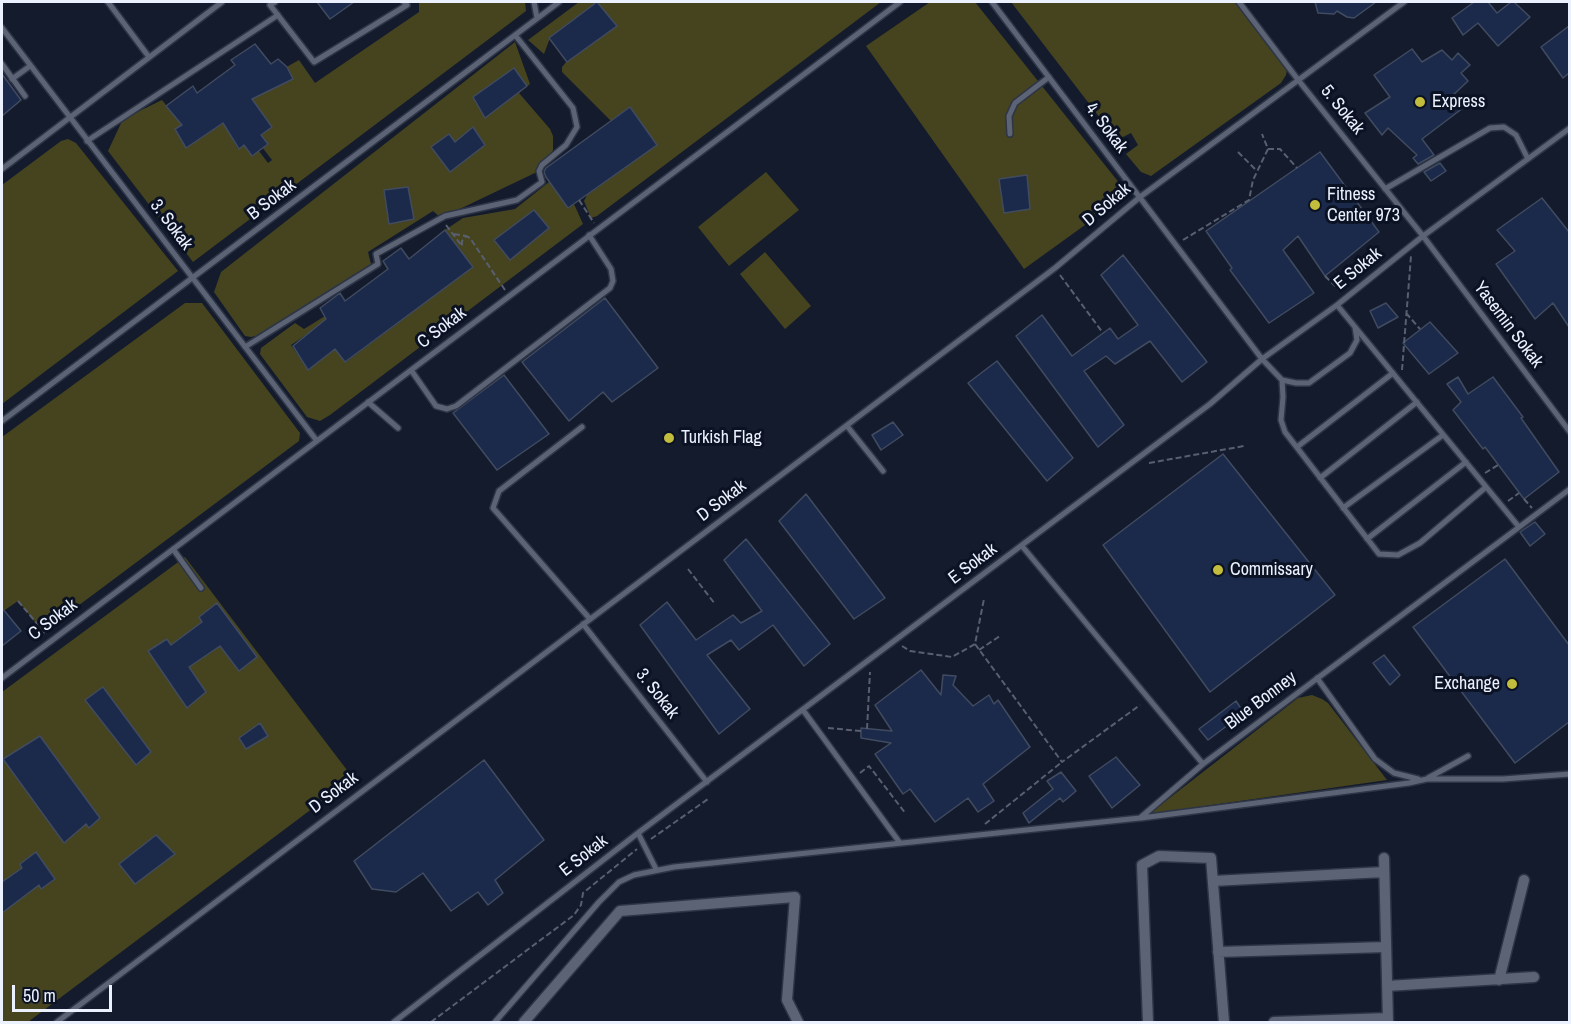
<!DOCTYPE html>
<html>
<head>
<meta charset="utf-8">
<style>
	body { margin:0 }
	#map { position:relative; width:1571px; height:1024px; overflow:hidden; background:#131b2d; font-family:"Archivo Narrow",sans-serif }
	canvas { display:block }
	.frame { position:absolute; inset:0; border:3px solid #ebf1fe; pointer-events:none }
	.scale { position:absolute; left:12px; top:985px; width:100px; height:27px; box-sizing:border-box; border:3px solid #ebf1fe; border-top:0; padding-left:8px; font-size:18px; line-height:21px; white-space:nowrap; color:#ebf1fe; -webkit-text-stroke:4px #0b1223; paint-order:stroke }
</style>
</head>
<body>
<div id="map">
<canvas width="1571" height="1024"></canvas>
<div class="frame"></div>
<div class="scale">50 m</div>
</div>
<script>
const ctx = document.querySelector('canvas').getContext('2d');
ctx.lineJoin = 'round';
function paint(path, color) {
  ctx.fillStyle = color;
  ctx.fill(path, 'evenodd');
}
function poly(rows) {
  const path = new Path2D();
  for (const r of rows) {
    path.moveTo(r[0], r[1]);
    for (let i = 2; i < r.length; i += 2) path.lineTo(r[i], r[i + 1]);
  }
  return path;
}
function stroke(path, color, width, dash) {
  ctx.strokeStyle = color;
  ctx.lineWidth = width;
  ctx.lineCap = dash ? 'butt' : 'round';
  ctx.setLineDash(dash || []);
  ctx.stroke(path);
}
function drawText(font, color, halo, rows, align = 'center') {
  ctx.font = font + ' "Archivo Narrow",sans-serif';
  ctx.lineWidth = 6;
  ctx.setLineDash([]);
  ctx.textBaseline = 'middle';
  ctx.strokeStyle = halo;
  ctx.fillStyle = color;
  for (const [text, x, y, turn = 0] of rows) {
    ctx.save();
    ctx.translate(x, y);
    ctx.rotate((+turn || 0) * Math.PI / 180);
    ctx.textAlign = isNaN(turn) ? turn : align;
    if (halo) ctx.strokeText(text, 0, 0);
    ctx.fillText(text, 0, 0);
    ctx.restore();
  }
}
paint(poly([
	[419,2,525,2,526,11,193,262,108,151,123,119,162,100,182,125,175,129,186,148,234,116,226,128,238,149,244,145,252,156,259,151,268,163,272,160,262,147,268,144,261,135,272,127,233,97,299,60,315,83,419,12],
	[579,2,881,2,597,216,591,218,584,201,587,195,657,145,630,107,611,121,562,72,562,67,567,61,550,38,544,54,528,40],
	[930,2,975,2,1120,184,1123,192,1121,199,1024,269,866,46],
	[1011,2,1236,2,1287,69,1286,75,1281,83,1151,176,1141,172,1126,154,1138,145,1131,133,1117,140],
	[515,42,530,84,519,93,550,129,553,136,553,150,539,171,441,218,433,211,368,252,371,264,259,335,251,337,245,336,214,292,221,272],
	[68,139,76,143,178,271,2,404,2,185,61,141],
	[766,172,799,210,729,266,698,227],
	[549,182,568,208,574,204,583,224,330,415,320,421,307,417,260,354,261,348,295,323,304,329,325,316,330,325,312,331,291,345,308,370,335,349,346,362,473,267,445,230,463,218,515,209],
	[765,252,811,306,785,329,740,274],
	[185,303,202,303,300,433,299,441,43,632,18,601,2,612,2,437],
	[185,557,353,778,28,1022,2,1022,2,692],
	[1312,695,1322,699,1328,703,1387,780,1149,814,1298,698]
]), '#46441f');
const building = poly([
	[317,2,354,2,330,19,317,2],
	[597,2,617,26,567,62,549,38,597,2],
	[1315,2,1376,2,1354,18,1347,17,1337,11,1334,14,1318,13,1315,2],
	[1474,2,1488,2,1497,13,1511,2,1514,2,1530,17,1498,46,1478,23,1463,35,1452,18,1474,2],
	[1569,26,1569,73,1563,78,1541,47,1569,26],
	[255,44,271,64,278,59,287,67,293,79,252,99,272,127,261,135,268,144,252,156,244,145,239,149,223,123,186,148,175,129,182,125,166,106,193,86,197,93,235,65,231,60,255,44],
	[1412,49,1422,62,1442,50,1452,60,1458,53,1470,65,1461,73,1468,81,1452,96,1463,108,1422,139,1434,155,1418,164,1413,158,1417,155,1388,128,1382,135,1365,113,1390,97,1374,75,1412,49],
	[514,68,527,86,485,118,473,97,514,68],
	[2,74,21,100,2,116,2,74],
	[630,107,657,145,568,208,546,177,544,172,546,168,630,107],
	[473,127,485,145,450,172,431,147,449,134,455,142,473,127],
	[1320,152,1379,232,1325,276,1298,236,1283,250,1314,293,1269,323,1230,270,1232,268,1206,231,1320,152],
	[1440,163,1446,171,1431,181,1424,172,1440,163],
	[1027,175,1030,209,1004,213,999,179,1027,175],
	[408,187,414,219,389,224,384,190,408,187],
	[1542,198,1569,232,1569,327,1553,303,1535,319,1496,264,1515,251,1497,230,1542,198],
	[534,210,549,228,510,260,494,240,534,210],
	[445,230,473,267,345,362,335,349,308,370,293,346,326,319,320,308,340,293,345,301,388,269,383,261,401,248,409,259,445,230],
	[1123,255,1207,362,1182,382,1150,341,1115,364,1106,356,1084,371,1124,425,1098,447,1016,336,1042,315,1072,356,1110,328,1118,339,1138,325,1101,275,1123,255],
	[605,298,658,368,612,402,603,392,569,421,522,362,605,298],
	[1386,303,1398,317,1378,328,1370,311,1386,303],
	[1430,322,1458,353,1429,374,1403,343,1430,322],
	[997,361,1073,458,1047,481,968,383,997,361],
	[504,375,549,434,497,470,453,413,504,375],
	[1458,377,1468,394,1493,377,1523,417,1521,418,1559,472,1524,499,1485,447,1483,449,1453,410,1461,402,1447,384,1458,377],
	[893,422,903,435,881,450,872,435,893,422],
	[1223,454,1335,595,1210,692,1103,545,1223,454],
	[806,494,885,598,854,619,779,521,806,494],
	[1535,522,1545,534,1530,546,1520,532,1535,522],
	[746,539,830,644,804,666,773,625,739,650,731,640,707,655,750,709,719,734,640,625,667,602,696,640,733,615,741,623,762,611,724,560,746,539],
	[1505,559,1569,645,1569,722,1515,763,1413,627,1505,559],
	[217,603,257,657,239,671,220,646,189,667,206,692,187,708,148,651,167,639,171,645,202,622,199,617,217,603],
	[2,608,21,631,2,646,2,608],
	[1384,655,1400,675,1390,685,1373,663,1384,655],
	[921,670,941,695,943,675,956,676,953,685,973,706,989,695,994,704,998,700,1030,747,983,784,994,801,978,812,968,798,935,822,910,789,903,794,875,754,891,743,861,738,861,728,892,731,875,705,921,670],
	[103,687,151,752,136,765,85,700,103,687],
	[1236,701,1244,713,1208,740,1199,729,1236,701],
	[260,723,268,736,246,749,239,738,260,723],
	[40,736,100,818,89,828,86,824,64,843,3,759,40,736],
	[1116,757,1140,785,1112,808,1089,776,1116,757],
	[484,760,544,840,495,880,503,893,488,905,478,892,451,911,423,873,396,892,372,889,354,861,484,760],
	[1061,772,1076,791,1063,802,1060,798,1029,823,1023,813,1053,789,1047,781,1061,772],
	[156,835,175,854,135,884,119,864,156,835],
	[36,852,55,879,41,889,39,885,2,913,2,882,22,868,20,864,36,852]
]);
paint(building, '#1b294a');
stroke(building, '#414b60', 1.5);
const service = poly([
	[108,2,149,57],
	[275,2,270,5,314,62,407,5,404,2],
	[534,2,537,18],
	[992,2,1262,359,1282,380,1283,397,1281,420,1285,432,1379,554,1398,555,1420,543,1486,487],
	[1239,2,1299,81,1423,236,1570,432],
	[2,28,317,441],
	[2,64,25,96],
	[12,79,30,66],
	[1010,134,1009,116,1015,103,1049,77],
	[87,141,278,15],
	[2,169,222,2],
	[1385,189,1490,128,1504,127,1516,135,1528,159],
	[1337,305,1519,527],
	[245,347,378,264,376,254,445,216,517,200,542,182,539,171,542,165,566,145,577,127,573,108,515,35],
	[411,370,436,406,447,409,456,406,610,288,613,281,611,269,589,235],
	[1282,380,1296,383,1309,383,1350,353,1357,340,1355,327],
	[368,402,398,428],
	[2,421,559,2],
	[847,426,883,471],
	[582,427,499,491,493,508,590,619],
	[1297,447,1393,373],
	[1320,478,1417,402],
	[1343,508,1443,435],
	[1367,539,1466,462],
	[1022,546,1203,764,1570,489],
	[173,549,201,588],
	[583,624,707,782],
	[2,678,900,2],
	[1317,678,1375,759,1394,773,1418,779],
	[803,710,900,843],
	[1428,778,1468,756],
	[1141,818,1409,783,1427,779,1503,779,1570,774],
	[638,833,656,869],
	[57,1022,1055,268,1140,197,1404,2],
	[394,1022,638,833,1210,404,1262,359,1337,305,1423,236,1570,128],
	[495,1022,599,902,619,882,634,875,674,867,1140,818,1203,764]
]);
const minor = poly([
	[1384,858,1388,1022],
	[1213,881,1384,872],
	[1218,952,1386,947],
	[1499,980,1524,880],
	[1387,986,1534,977],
	[524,1022,620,911,795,897,787,1000,798,1022],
	[1148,1022,1142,865,1159,856,1211,858,1224,1022],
	[1274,1022,1388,1018]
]);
stroke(service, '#2d3546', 8);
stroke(minor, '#2d3546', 13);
stroke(poly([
	[1268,149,1280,149,1297,168],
	[1238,152,1257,171],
	[579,200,594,223],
	[446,225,462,246,462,241,466,236,470,238,505,290],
	[454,234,466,236],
	[1183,240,1249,200,1253,180,1268,149,1262,134],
	[1060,275,1103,333],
	[1325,276,1340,291],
	[1406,313,1420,329],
	[1402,370,1411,256],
	[1149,463,1244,446],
	[1485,473,1498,465],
	[1524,499,1532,508],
	[1508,501,1519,493],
	[688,569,715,604],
	[18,601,45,633],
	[975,644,1062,762,1140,705],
	[902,646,910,651,952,657,975,644,984,599],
	[979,650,1000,636],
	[828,728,861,731],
	[867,729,870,672],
	[860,773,869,766,906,814],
	[985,824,1062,762],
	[651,839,708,799],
	[431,1022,574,915,581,905,583,893,637,849]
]), '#585f70', 2, [6, 3]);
stroke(service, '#5b6374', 5);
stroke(minor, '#5b6374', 10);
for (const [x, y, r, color] of [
	[1420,102,6,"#c3bd3e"],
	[1315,205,6,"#c3bd3e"],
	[669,438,6,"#c3bd3e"],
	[1218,570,6,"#c3bd3e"],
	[1512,684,6,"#c3bd3e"]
]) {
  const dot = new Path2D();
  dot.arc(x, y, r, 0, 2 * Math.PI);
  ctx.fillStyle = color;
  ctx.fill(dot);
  stroke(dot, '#0b1223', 2);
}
drawText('18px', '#ebf1fe', '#0b1223', [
	["Express",1432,102],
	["Fitness",1327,195],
	["Center 973",1327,216],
	["Turkish Flag",681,438],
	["Commissary",1230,570],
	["Exchange",1500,684,"right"]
], 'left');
drawText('18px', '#ebf1fe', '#0b1223', [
	["5. Sokak",1342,110,51],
	["4. Sokak",1106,128,53],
	["B Sokak",272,200,-37],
	["D Sokak",1107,205,-40],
	["3. Sokak",171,225,53],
	["E Sokak",1358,269,-39],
	["Yasemin Sokak",1508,325,53],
	["C Sokak",442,328,-37],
	["D Sokak",722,501,-37],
	["E Sokak",973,564,-37],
	["C Sokak",53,620,-37],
	["3. Sokak",657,694,52],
	["Blue Bonney",1261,701,-37],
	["D Sokak",334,793,-37],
	["E Sokak",584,856,-38]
]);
</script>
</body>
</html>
